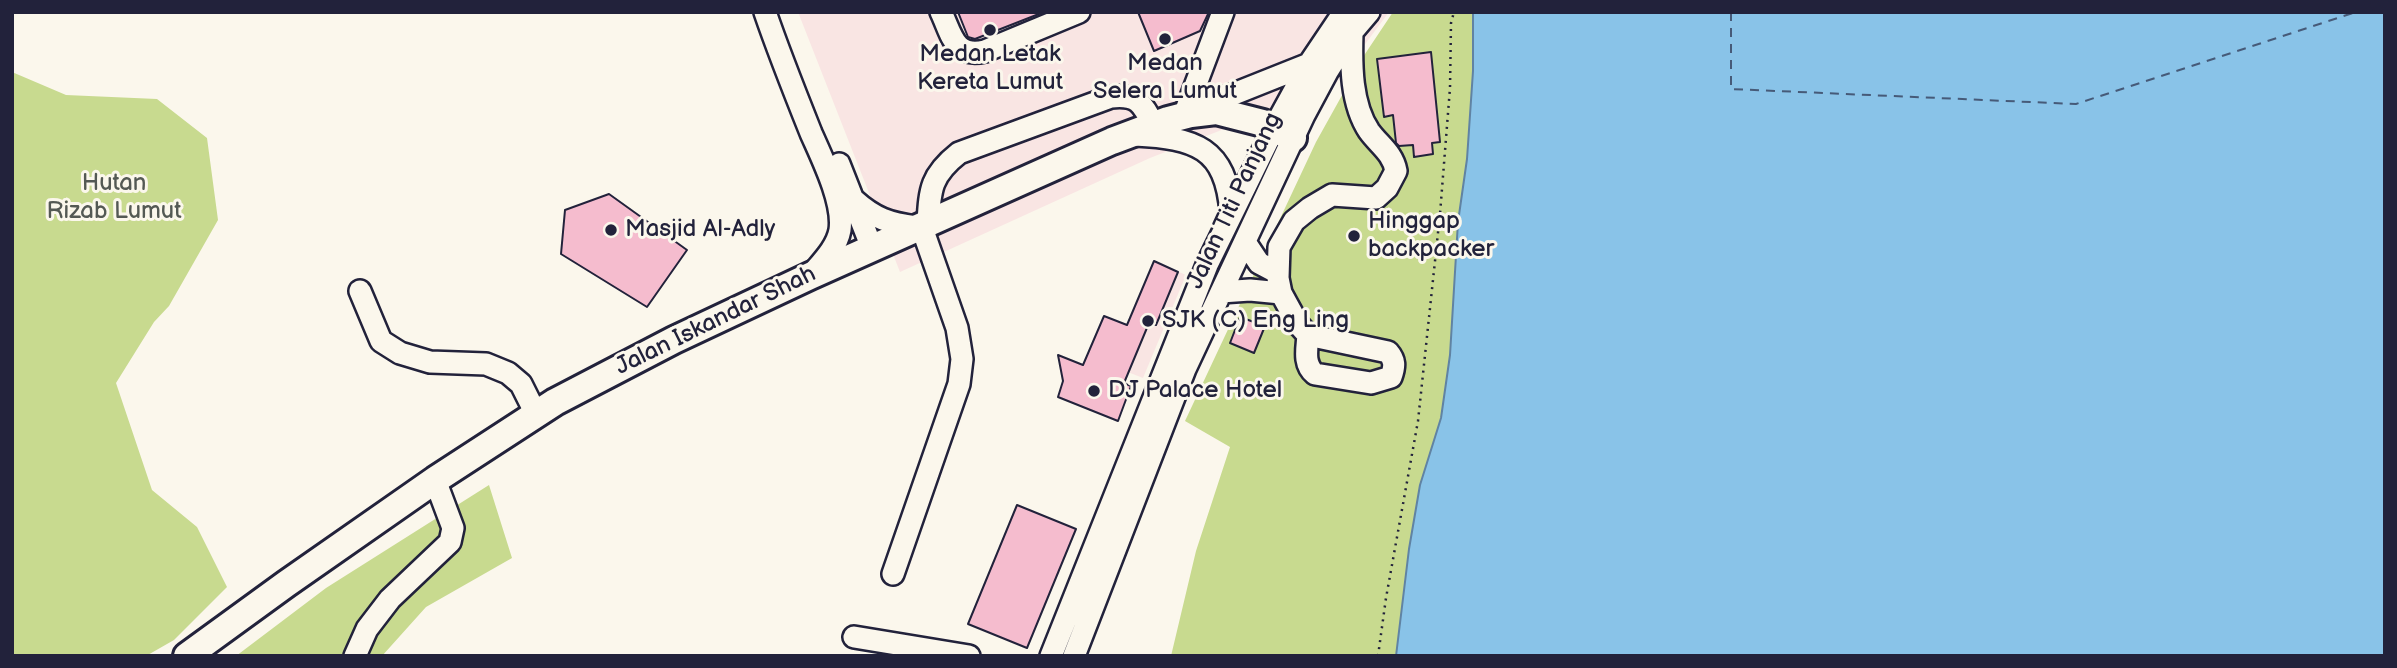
<!DOCTYPE html>
<style>
body{margin:0}
#map{position:relative;width:2397px;height:668px;overflow:hidden;background:#fbf7ec;font-family:"Balsamiq Sans",sans-serif}
canvas{display:block}
.frame{position:absolute;inset:0;border:14px solid #22223b;pointer-events:none}
</style>
<div id="map">
<canvas width="2397" height="668"></canvas>
<div class="frame"></div>
</div>
<script>
const g = document.querySelector('canvas').getContext('2d');
g.lineJoin = 'round';
function fill(path, color) { g.fillStyle = color; g.fill(path, 'evenodd'); }
function trace(path, color, width, dash) { g.strokeStyle = color; g.lineWidth = width; g.lineCap = dash ? 'butt' : 'round'; g.setLineDash(dash || []); g.stroke(path); }
function drawText(font, color, halo, rows, align = 'center') {
  g.font = font + ' "Balsamiq Sans",sans-serif'; g.lineWidth = 6; g.setLineDash([]); g.textBaseline = 'middle'; g.strokeStyle = halo; g.fillStyle = color; for (const [text, x, y, turn = 0] of rows) {
    g.save(); g.translate(x, y); g.rotate((+turn || 0) * Math.PI / 180); g.textAlign = isNaN(turn) ? turn : align; if (halo) g.strokeText(text, 0, 0); g.fillText(text, 0, 0); g.restore();
  }
}
fill(new Path2D(`
 M798 12H1389L1334 86 1150 158 900 272Z
 M1154 261 1186 275 1143 378 1087 356 1104 316 1127 325Z`), '#f9e5e3');
fill(new Path2D(`
 M1393 12H1473V71L1467 159 1458 222 1450 355 1441 418 1420 485 1409 549 1396 656H1171L1196 551 1230 447 1185 421 1316 142 1365 54Z
 M12 72 66 95 157 99 207 138 218 220 169 306 154 322 116 383 152 490 197 527 227 587 174 640 146 656H12Z
 M489 485 512 558 426 607 382 656H236L326 588Z`), '#c8da8f');
const water = new Path2D(`
 M1473 12H2385V656H1396L1409 549 1420 485 1441 418 1450 355 1458 222 1467 159 1473 71Z`);
fill(water, '#89c3e8');
trace(water, '#6083a3', 2);
trace(new Path2D(`
 M1731 12V89L2076 104 2356 12`), '#465a78', 2, [9, 7]);
const building = new Path2D(`
 M958 12H1044L975 39 968 37Z
 M1138 12H1209L1200 31 1154 51Z
 M1431 52 1440 142 1432 143 1433 154 1414 157 1413 145 1399 146 1396 143 1393 115 1384 117 1377 59Z
 M609 194 687 250 647 307 561 254 565 210Z
 M1154 261 1178 272 1156 325 1149 323 1124 383 1131 386 1118 421 1058 397 1063 381 1058 355 1083 365 1104 316 1127 325Z
 M1240 317 1265 326 1254 353 1230 343Z
 M1017 505 1076 529 1027 648 968 624Z`);
fill(building, '#f5bcce');
trace(building, '#22223b', 2);
const minor = new Path2D(`
 M765 12C779 53 795 93 811 133 822 158 844 202 840 230 837 247 823 261 812 274
 M941 12C952 35 954 58 985 51L1079 12
 M1196 109 1309 64
 M1185 113 1223 12
 M1135 135C1195 138 1226 147 1231 213
 M839 164 872 248
 M854 200C875 219 889 223 916 227
 M928 222C930 189 931 175 959 153L1111 97C1138 94 1142 103 1154 126
 M1245 242 1259 263 1278 273
 M360 291 381 341 400 353 430 362 486 364 508 373 521 384 536 414
 M1221 292 1250 290 1281 293
 M1308 335C1307 349 1303 364 1315 374L1371 383 1391 377C1395 366 1395 360 1388 352L1308 335 1298 324 1287 304 1281 293 1278 278 1279 247 1294 221 1310 208 1332 195 1376 198 1387 188 1396 171C1393 153 1379 145 1369 131 1351 104 1351 65 1352 34
 M893 574 959 384 962 359 957 328 921 225
 M854 637 969 656
 M355 656 367 629 390 599 450 542 453 528 435 480
 M1051 656 1207 265 1274 128 1309 64 1344 12
 M1074 656 1185 369 1304 115 1327 72 1352 32 1369 12`);
const major = new Path2D(`
 M187 656 286 584 435 480 555 402 674 340 810 276 1112 141 1168 120 1191 114 1216 111 1263 123 1293 138`);
trace(minor, '#22223b', 26);
trace(major, '#22223b', 32);
trace(new Path2D(`
 M1378 656 1386 598 1418 421 1440 214 1450 88 1451 23 1454 12`), '#22223b', 2.5, [2, 5]);
trace(minor, '#fbf7ec', 21);
trace(major, '#fbf7ec', 26);
for (const [x, y, r, color] of [
 [990,30,7,"#22223b"],
 [1165,39,7,"#22223b"],
 [611,230,7,"#22223b"],
 [1354,236,7,"#22223b"],
 [1148,321,7,"#22223b"],
 [1094,391,7,"#22223b"]
]) { const dot = new Path2D(); dot.arc(x, y, r, 0, 2 * Math.PI); g.fillStyle = color; g.fill(dot); trace(dot, '#fbf7ec', 2.5); }
drawText('24px', '#22223b', '#fbf7ec', [
 ["Medan Letak",990,55,"center"],
 ["Kereta Lumut",990,83,"center"],
 ["Medan",1165,64,"center"],
 ["Selera Lumut",1165,92,"center"],
 ["Hinggap",1368,222],
 ["backpacker",1368,250],
 ["Masjid Al-Adly",625,230],
 ["SJK (C) Eng Ling",1162,321],
 ["DJ Palace Hotel",1108,391]
], 'left');
drawText('24px', '#545954', '#fbf7ec', [
 ["Hutan",114,184],
 ["Rizab Lumut",114,212]
]);
drawText('24px', '#22223b', '#fbf7ec', [
 ["Jalan Titi Panjang",1235,201,-65],
 ["Jalan Iskandar Shah",716,321,-26]
]);
</script>
